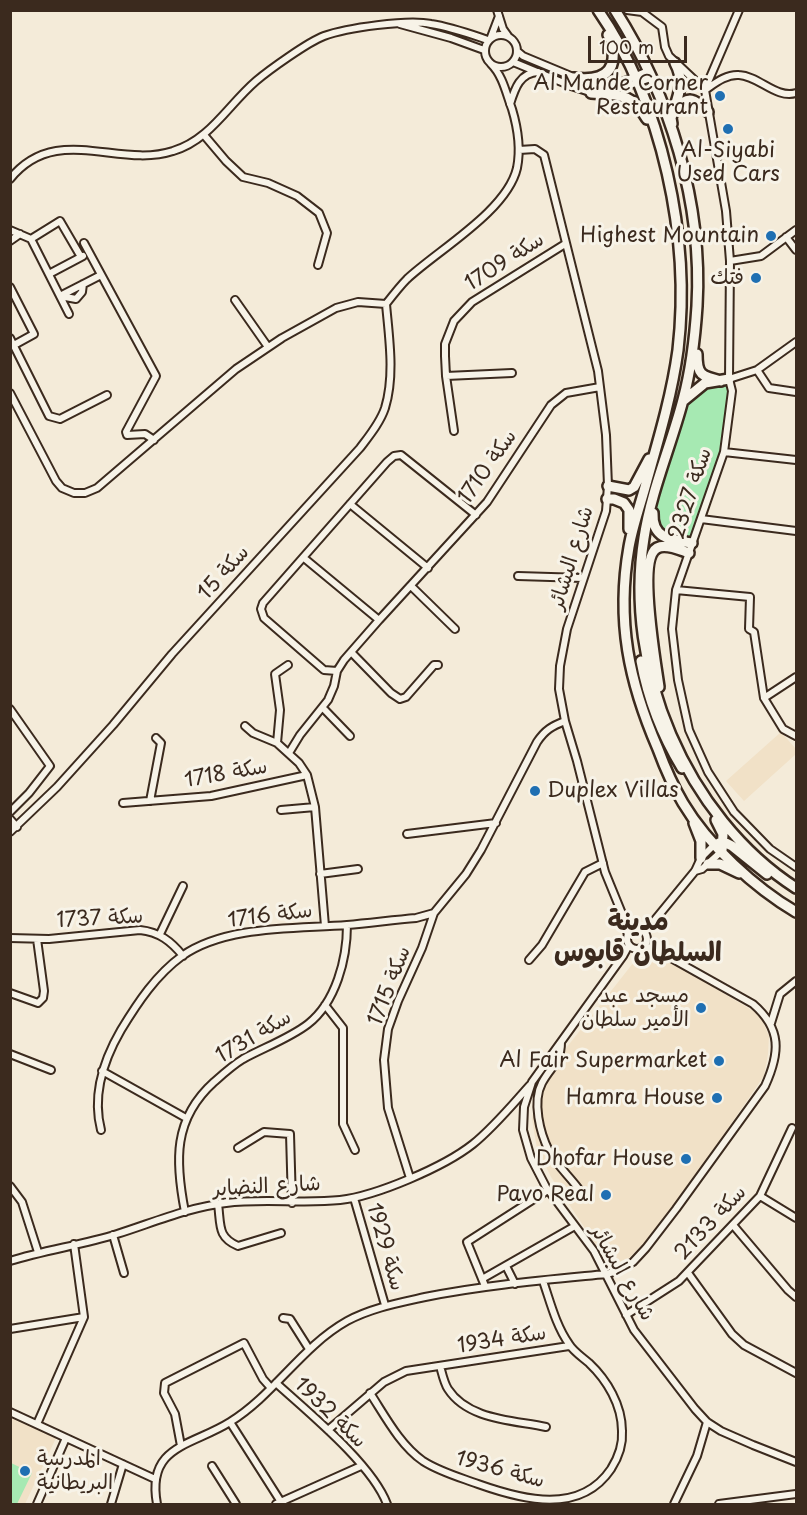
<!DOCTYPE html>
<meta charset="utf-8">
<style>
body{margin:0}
#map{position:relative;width:807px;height:1515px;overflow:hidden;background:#f4ebd9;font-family:"Playpen Sans",sans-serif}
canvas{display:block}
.frame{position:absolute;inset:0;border:12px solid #3b2a1e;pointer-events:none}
.scale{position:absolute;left:588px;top:36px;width:99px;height:27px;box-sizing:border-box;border:3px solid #3b2a1e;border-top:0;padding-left:8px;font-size:18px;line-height:21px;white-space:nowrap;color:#3b2a1e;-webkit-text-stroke:4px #f7f3e8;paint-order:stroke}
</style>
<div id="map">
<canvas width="807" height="1515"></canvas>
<div class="frame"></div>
<div class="scale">100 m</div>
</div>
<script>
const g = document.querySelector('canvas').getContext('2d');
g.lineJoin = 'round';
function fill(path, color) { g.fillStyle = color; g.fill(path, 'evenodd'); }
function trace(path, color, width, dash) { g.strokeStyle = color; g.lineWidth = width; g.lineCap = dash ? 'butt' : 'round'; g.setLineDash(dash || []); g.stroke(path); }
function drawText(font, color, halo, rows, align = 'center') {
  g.font = font + ' "Playpen Sans","Playpen Sans Arabic",sans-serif'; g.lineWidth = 6; g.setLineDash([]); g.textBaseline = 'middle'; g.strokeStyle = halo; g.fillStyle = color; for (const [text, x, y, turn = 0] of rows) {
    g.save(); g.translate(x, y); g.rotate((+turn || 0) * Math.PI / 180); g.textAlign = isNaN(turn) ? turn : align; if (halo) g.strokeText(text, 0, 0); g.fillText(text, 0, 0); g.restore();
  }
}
fill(new Path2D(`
 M781 732 796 749V754L744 801 726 781Z
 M641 953 661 956 760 1015 769 1036 768 1054 764 1076 662 1224 629 1258 610 1266 551 1177 537 1149 532 1119 537 1091 552 1066Z
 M11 1417 56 1438 25 1504H11Z`), '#f1e1c7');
fill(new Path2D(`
 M728 380 731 391 723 451 692 542 658 531 653 513 655 496 684 401 699 388Z
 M11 1463 32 1473 17 1504H11Z`), '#a6e9b2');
const street = new Path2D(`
 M497 10 503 29 508 36
 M627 10 642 12 662 27 665 47 669 56 705 90 726 211 730 261 729 379 732 391 724 452 676 590 672 629 678 680 689 730 708 772 734 812 770 849 796 867
 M400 24 451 38 484 50
 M485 51a16 16 0 1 1 32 0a16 16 0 1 1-32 0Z
 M491 37 499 16
 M517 51 523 56 595 86 617 84 648 71
 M513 62 571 86 593 93
 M705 89 739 10
 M705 90C714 84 726 74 739 75 759 76 776 99 796 93
 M609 92 651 78
 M510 104C515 88 520 73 538 72
 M204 135 226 161 243 177 268 183 297 196 319 213 327 233 318 265
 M519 150 535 149 544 155 598 371 606 435 608 486 606 511 567 629 560 666 559 689 565 721 577 761 605 872 625 921 628 936
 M10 179C56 122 118 169 173 151 210 140 228 105 256 81 269 70 308 42 324 36 346 28 408 19 431 24 451 27 470 34 488 40
 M10 230 31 239 69 314
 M786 237 796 250
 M31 239 60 221 81 257
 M10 241 20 234
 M84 243 156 376 126 432 127 435 145 434 154 440
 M730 261 761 256 796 230
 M49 274 83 256
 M83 284 82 292 76 299 60 296 101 275
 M10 287 34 334 14 345
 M235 300 268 347
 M386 304C393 295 400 286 407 279 438 250 507 211 517 168 521 148 518 129 512 109 506 93 503 76 491 64
 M10 338 49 416 60 419 107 395
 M757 370 769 388 796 392
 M446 376 512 373
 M729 379 757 370 796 342
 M10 393 56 481 62 488 74 493H85L97 488 236 369 282 338 336 308 358 302 386 304
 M454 431 446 376 445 356V344L454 321 472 302 565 244
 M724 452 796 460
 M350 504 428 568
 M701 519 796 531
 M304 558 379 620
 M518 576 583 578
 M411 586 455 629
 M676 590 750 597 749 629 754 632 764 698 783 729 796 736
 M351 652 391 693 400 699 406 697 434 665H438
 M337 671 324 670 264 618 261 609 263 603 387 462 394 456 401 455 476 515
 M764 698 796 677
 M323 708 350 736
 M10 709 50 766 29 793 10 812
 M245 726 253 733 277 743 299 763 307 775 315 807 325 926
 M277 743 280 710 275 674 288 665
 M289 753 300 735 328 700 334 686 337 671 344 660 379 620 487 502 551 405 566 393 600 387
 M150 801 161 743 156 738
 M123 803 211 796 307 775
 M281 810 315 807
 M10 819 17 827
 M10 832 57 787 113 725 172 654 360 448C369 436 380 423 385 408 395 375 389 338 386 304
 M407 834 496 823
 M695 871 702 869 722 851
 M320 874 358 869
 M627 939a10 10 0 1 1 20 0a10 10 0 1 1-20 0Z
 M645 932 695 871 701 858 715 844
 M160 934 183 886
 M10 938 49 939 140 930C159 932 171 941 183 956
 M629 945 623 956 532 1082 524 1107 523 1130 531 1158 546 1187 594 1251 634 1330 695 1409 707 1422 721 1431 753 1445 796 1462
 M529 960 542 945 585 872 603 863
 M10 993 38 1003 43 998 44 991 37 939
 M325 1005 343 1028V1124L355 1150
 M771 1023 780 994 796 981
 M561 1042C561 1063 551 1066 542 1083 532 1102 540 1133 549 1151 556 1164 569 1176 578 1188
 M10 1054 51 1070
 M102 1071 186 1118
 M101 1130C92 1095 103 1061 121 1030 138 1002 156 975 182 956 226 925 296 929 347 925 370 923 393 920 416 918L434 913
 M238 1148 264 1132 290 1134 292 1203
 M410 1178 388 1108 384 1060 388 1029 398 1001 422 948 434 913 466 874 481 850 537 742C545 730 552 726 565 721
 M10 1186 22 1202 38 1252
 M760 1196 796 1218
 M354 1198 385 1305
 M218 1204C221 1225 217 1237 238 1246L281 1233
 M185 1212C175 1161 173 1119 214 1082 223 1074 233 1065 243 1059 263 1048 290 1038 308 1024 336 1002 347 959 347 925
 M733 1225 788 1290 796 1297
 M113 1235 124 1273
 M10 1261C45 1250 82 1245 117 1234 152 1223 189 1207 226 1203 263 1198 302 1204 340 1200 376 1196 444 1167 473 1144 494 1127 512 1105 530 1085
 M506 1266 515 1284
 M688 1273 732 1334 744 1345 796 1373
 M482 1279 575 1226
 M485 1286 467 1242 548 1190
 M626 1315 679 1281 760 1196 792 1128
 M283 1318 290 1319 309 1349
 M10 1329 84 1317
 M440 1366C442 1373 444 1383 448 1389 468 1420 513 1420 546 1427
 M276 1383C309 1413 372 1464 387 1504
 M370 1393C385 1416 400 1445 423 1461 440 1472 459 1477 478 1484 523 1500 580 1515 611 1469 618 1458 623 1445 622 1431 622 1405 607 1380 589 1363 582 1357 573 1351 569 1344 556 1326 550 1301 543 1281
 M10 1412 155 1479
 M230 1422 281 1502
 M37 1424 84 1317 74 1244
 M328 1430 384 1382 406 1371 569 1346
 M181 1446 175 1414 164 1393 165 1383 244 1343 263 1379 271 1388
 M212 1466 236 1504
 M37 1504 66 1438
 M111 1504 123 1464
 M157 1504C146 1445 192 1446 230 1422 274 1395 301 1347 347 1321 371 1308 398 1303 425 1297 485 1285 545 1280 606 1274L618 1271 633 1262 646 1248 676 1209 765 1086C780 1053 782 1029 753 1004L653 948 644 947
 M276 1504 361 1466
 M674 1504 697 1456 707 1422
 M719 1504 796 1494`);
const secondary = new Path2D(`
 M598 10C663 104 691 238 678 350 672 394 659 438 647 480 641 503 633 524 629 547 616 621 629 682 658 749 665 768 673 786 683 803 708 845 755 888 796 912
 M615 10C670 96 703 203 697 306 695 337 691 370 683 400 671 446 651 491 644 538 623 667 686 817 796 888
 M574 78C590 80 611 79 613 59 614 51 613 42 608 35
 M591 93C619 95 632 93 647 119
 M675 110C688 94 695 99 708 112
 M672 124 671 118C677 98 686 83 675 63
 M697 354C697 375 701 376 721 381
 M683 401 705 383 729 379
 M608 486 629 490 634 487 649 459
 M607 499H614L624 503 629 510V529
 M653 513C652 539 671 540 692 543
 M641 661C648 699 662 735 682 768
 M659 687C656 665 637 559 657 548 666 543 680 550 689 553
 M716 820 723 834 722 851
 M694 823 701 841V858
 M719 843H726L732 846 767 874
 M708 864H720L739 873`);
trace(street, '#3b2a1e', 10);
trace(secondary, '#3b2a1e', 14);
trace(street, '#f7f3e8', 6);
trace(secondary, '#f7f3e8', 9);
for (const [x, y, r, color] of [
 [720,96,6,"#1f6fb2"],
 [728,129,6,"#1f6fb2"],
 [771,236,6,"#1f6fb2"],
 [756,278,6,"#1f6fb2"],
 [535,791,6,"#1f6fb2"],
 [701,1008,6,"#1f6fb2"],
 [719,1061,6,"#1f6fb2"],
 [717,1098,6,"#1f6fb2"],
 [686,1159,6,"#1f6fb2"],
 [606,1195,6,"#1f6fb2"],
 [25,1471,6,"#1f6fb2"]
]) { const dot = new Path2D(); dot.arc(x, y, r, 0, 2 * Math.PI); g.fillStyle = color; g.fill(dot); trace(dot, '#f7f3e8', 2); }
drawText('21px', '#3b2a1e', '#f7f3e8', [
 ["Al Mande Corner",708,84],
 ["Restaurant",708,108],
 ["Al-Siyabi",728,151,"center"],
 ["Used Cars",728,175,"center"],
 ["Highest Mountain",759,236],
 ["فتك",744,278],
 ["Duplex Villas",547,791,"left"],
 ["مسجد عبد",689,996],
 ["الأمير سلطان",689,1020],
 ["Al Fair Supermarket",707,1061],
 ["Hamra House",705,1098],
 ["Dhofar House",674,1159],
 ["Pavo Real",594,1195],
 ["المدرسة",37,1459,"left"],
 ["البريطانية",37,1483,"left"]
], 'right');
drawText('21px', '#3b2a1e', '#f7f3e8', [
 ["سكة 1709",505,262,-33],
 ["سكة 1710",488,467,-55],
 ["سكة 2327",691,494,-72],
 ["شارع البشائر",572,558,-73],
 ["سكة 15",224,573,-48],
 ["سكة 1718",226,774,-10],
 ["سكة 1716",270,916,-7],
 ["سكة 1737",100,919,-3],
 ["سكة 1715",390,986,-69],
 ["سكة 1731",254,1037,-31],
 ["شارع النضاير",267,1187,-3],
 ["سكة 2133",711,1223,-47],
 ["سكة 1929",385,1247,74],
 ["شارع البشائر",622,1273,60],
 ["سكة 1934",502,1340,-9],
 ["سكة 1932",330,1413,44],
 ["سكة 1936",500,1470,15]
]);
drawText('bold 27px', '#3b2a1e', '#f7f3e8', [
 ["مدينة",638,923],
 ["السلطان قابوس",638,954]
]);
</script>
